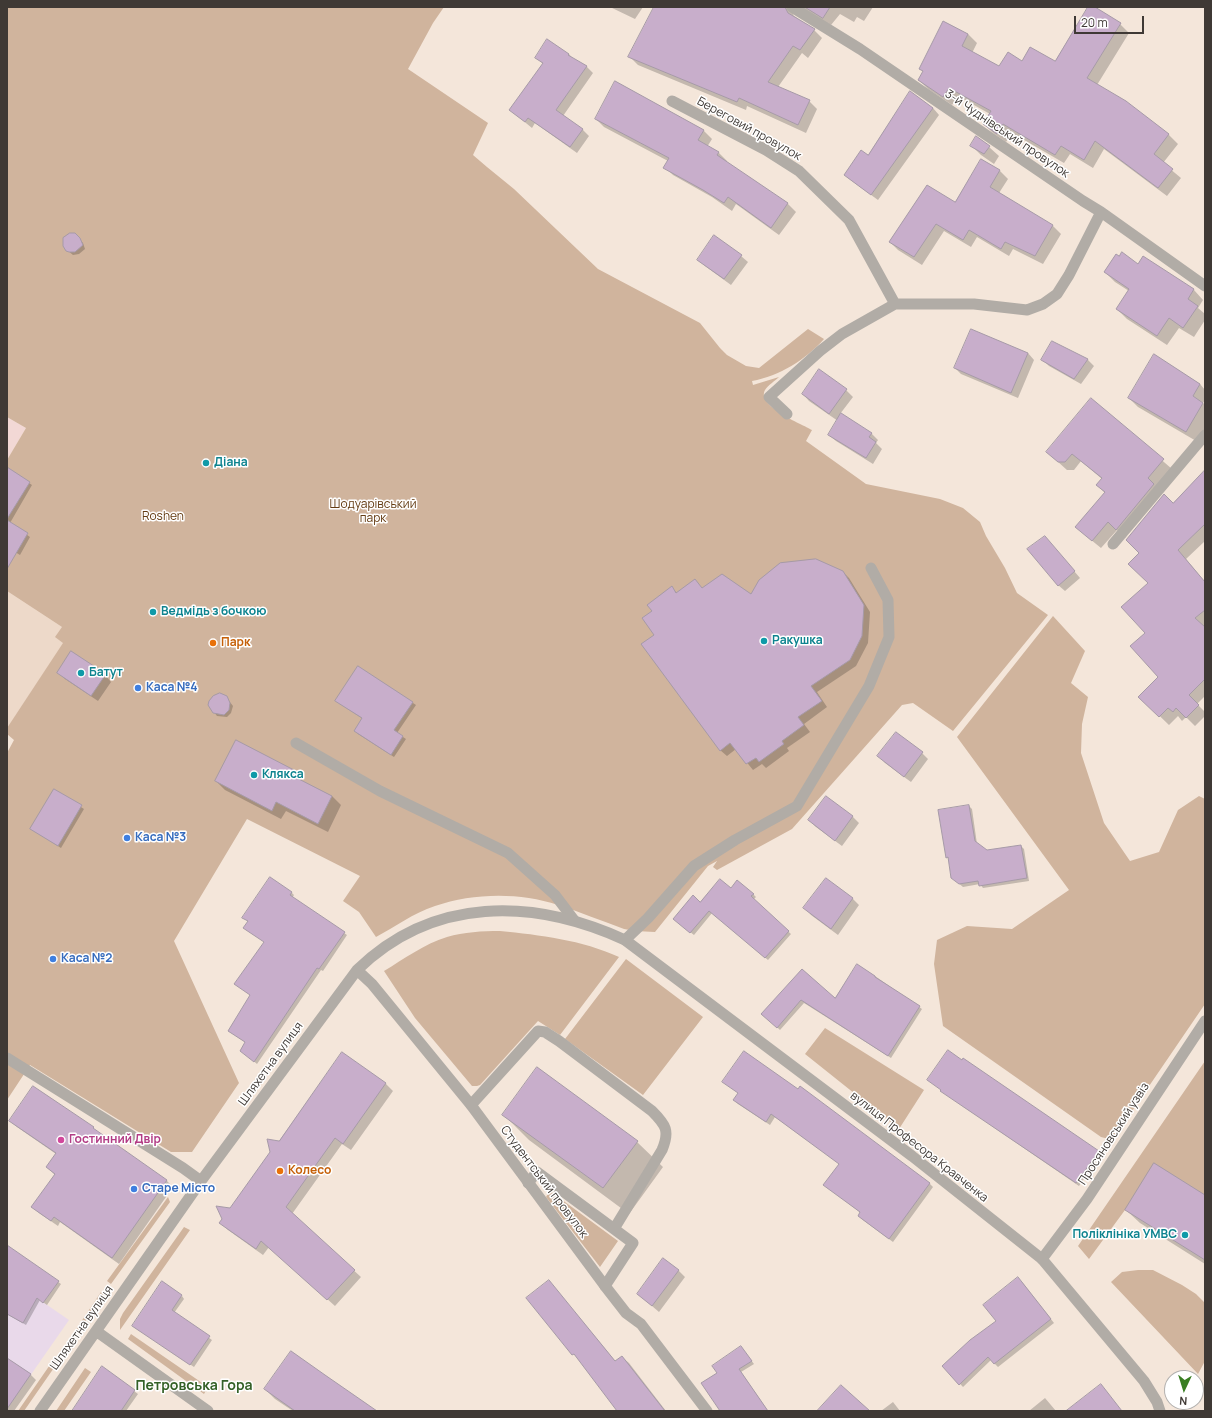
<!DOCTYPE html>
<meta charset="utf-8">
<style>
body{margin:0}
#map{position:relative;width:1212px;height:1418px;overflow:hidden;background:#f4e6da;font-family:Manrope,sans-serif}
canvas{display:block}
.frame{position:absolute;inset:0;border:8px solid #3f3935;pointer-events:none}
.north{position:absolute;left:1164px;top:1370px;width:40px;height:40px;box-sizing:border-box;background:#fff;border:1px solid #b2b0ae;border-radius:50%;rotate:184deg;font-size:11px;font-weight:700;line-height:16px;text-align:center;color:#3f3935}
.north::after{content:'';display:block;margin:auto;width:14px;height:18px;background:#397e22;clip-path:polygon(50% 0,100% 100%,50% 72%,0 100%)}
.scale{position:absolute;left:1074px;top:16px;width:70px;height:18px;box-sizing:border-box;border:2px solid #3f3935;border-top:0;padding-left:5px;font-size:12px;line-height:14px;white-space:nowrap;color:#3f3935;-webkit-text-stroke:3px #fff;paint-order:stroke}
</style>
<div id="map">
<canvas width="1212" height="1418"></canvas>
<div class="frame"></div>
<div class="north">N</div>
<div class="scale">20 m</div>
</div>
<script>
const g = document.querySelector('canvas').getContext('2d');
g.lineJoin = 'round';
function fill(path, color) { g.fillStyle = color; g.fill(path, 'evenodd'); }
function trace(path, color, width, dash) { g.strokeStyle = color; g.lineWidth = width; g.lineCap = dash ? 'butt' : 'round'; g.setLineDash(dash || []); g.stroke(path); }
function drawText(font, color, halo, rows, align = 'center') {
  g.font = font + ' Manrope,sans-serif'; g.lineWidth = 3; g.setLineDash([]); g.textBaseline = 'middle'; g.strokeStyle = halo; g.fillStyle = color; for (const [text, x, y, turn = 0] of rows) {
    g.save(); g.translate(x, y); g.rotate((+turn || 0) * Math.PI / 180); g.textAlign = isNaN(turn) ? turn : align; if (halo) g.strokeText(text, 0, 0); g.fillText(text, 0, 0); g.restore();
  }
}
fill(new Path2D(`
 M7 417 26 428 7 460Z`), '#f2d8d5');
fill(new Path2D(`
 M7 1281 37 1298 69 1320 7 1409Z`), '#e9d9ea');
fill(new Path2D(`
 M7 591 62 627 64 643 7 728Z`), '#edd9c9');
fill(new Path2D(`
 M7 7H444L433 23 408 69 488 123 473 155 487 167 514 189 598 269 700 323 720 348 727 355 746 366 759 368 808 329 824 339C805 360 780 376 752 381L753 385 779 377C775 381 768 385 765 390 756 406 802 424 812 430L806 441 866 484 940 499 963 508 980 522 986 536 1005 568 1017 593 1048 615 953 731 913 703 902 705 792 829 717 870 713 867 717 861 708 866 655 932 635 931 624 929C602 921 580 912 558 905 519 892 473 893 435 906 413 913 395 927 376 937L359 912 343 901 360 876 247 819 174 941 239 1083 192 1152H171L30 1065 7 1100V753L14 740 7 734V728L63 643 55 637 62 627 7 591V460L26 428 7 417Z
 M1053 616 1085 651 1071 683 1088 697 1082 724 1081 753 1104 823 1130 861 1159 852 1178 810 1199 796 1205 799V1004L1115 1136 1109 1139 1101 1137 943 1026 934 964 937 940 967 926 1012 929 1069 890 957 737Z
 M500 931C540 935 582 940 619 957L560 1035 538 1021 480 1085 477 1086H472L415 1018 384 971C404 959 424 944 447 937 464 932 482 931 500 931Z
 M626 959 703 1017 643 1095 565 1039Z
 M825 1028 924 1090 899 1129 805 1054Z
 M1205 1061V1195L1125 1210 1089 1259 1078 1246Z
 M550 1191 618 1241 600 1267 546 1197Z
 M168 1197 170 1202 111 1284 107 1281Z
 M184 1227 190 1230 120 1330V1319L123 1313Z
 M1138 1270H1153L1182 1285 1196 1294 1205 1303V1361L1198 1374 1111 1282 1122 1272Z
 M101 1292 104 1294 69 1345 67 1343Z
 M131 1334 208 1387 204 1394 128 1339Z
 M54 1359 58 1362 24 1411H18Z
 M85 1368 91 1372 64 1411H56Z`), '#d0b49d');
fill(new Path2D(`
 M610 7H643L635 19Z
 M655 7H873L864 21 857 17 854 22 840 14 831 25 797 9 793 15 814 30 822 38 808 58 802 53 778 87 809 101 817 109 806 133 747 106 746 110 638 65 629 56Z
 M1089 7H1093L1120 24 1129 33 1097 85 1125 102 1169 135 1178 144 1163 163 1181 178 1167 196 1104 149 1093 168 1070 154 1064 163 1012 133 1006 142 993 133 984 124 990 114 958 96 952 105 928 89 919 80 924 72 920 69 944 22 968 34 977 43 972 53 1000 68 1022 62H1056Z
 M569 54 574 60 587 67 593 73 563 116 583 130 589 136 577 153 535 123 532 128 510 110 543 64 537 58Z
 M616 82 704 131 712 139 707 147 719 153 727 161 726 162 788 204 796 212 779 235 736 204 732 211 712 197 673 175 665 167 668 161 604 127 596 119Z
 M933 108 939 115 878 200 852 181 845 175Z
 M971 145 989 147 999 156 994 164 981 155Z
 M981 160 1000 171 1008 179 999 193 1053 226 1061 234 1043 264 1013 249 1009 256 977 237 971 247 944 231 922 265 898 250 890 242 955 204Z
 M75 234 83 243 85 249 79 254 73 255 67 250Z
 M741 256 748 262 731 285 705 266 698 260Z
 M1144 258 1194 290 1203 300 1198 308 1205 314V320L1194 337 1179 328 1167 345 1127 319 1117 309 1129 291 1115 282 1105 272 1138 266Z
 M1052 342 1088 360 1094 366 1081 384 1049 366 1043 360Z
 M1028 353 1034 360 1018 398 961 374 955 368Z
 M1154 355 1200 384 1205 390V400L1203 403 1205 405V444L1203 445 1138 407 1129 398Z
 M819 371 846 390 853 397 840 414 871 433 878 440 876 443 882 449 873 464 836 441 829 435 838 421 809 401 803 394Z
 M1091 399 1172 469 1125 538 1117 530 1101 548 1085 535 1105 493 1097 485 1102 479 1081 461 1074 470H1067L1047 452Z
 M7 468 32 485 10 523 30 537 20 555 7 547Z
 M1205 471V541L1186 559 1205 582V626L1204 627 1205 629V696L1197 704 1205 712V716L1195 726 1186 717 1182 721 1178 716 1169 725 1140 697 1159 677 1146 634 1149 584 1173 504Z
 M1051 544 1080 578 1065 591 1058 585Z
 M843 572 849 578 870 612 868 643 856 666 817 692 827 707 804 724 810 732 787 748 789 751 766 768 762 764 753 770 736 749 727 756 720 750 655 635 654 611 672 588 677 593 703 589 751 596Z
 M58 672 105 675 111 682 98 701 65 679Z
 M226 697 233 706 231 713 227 717 217 716 214 712Z
 M336 701 413 703 416 705 397 733 406 739 394 757 358 734 355 731 363 719Z
 M922 753 928 759 911 782 885 763 879 756Z
 M293 770 302 779 301 781 332 796 341 805 328 832 286 811 281 819 225 790 216 781Z
 M54 790 84 809 61 848 31 829Z
 M826 797 853 817 859 823 842 846 816 827 809 820Z
 M969 806 972 809 977 844 987 851 1021 846 1024 849 1029 881 983 888 980 884 963 887 956 881 949 860 947 857Z
 M826 879 853 899 859 905 838 935 811 915 805 908Z
 M731 889 753 894 756 897 753 900 791 934 768 960 712 913 694 935 677 922 700 903Z
 M291 892 294 895 292 898 347 935 323 971 321 970 257 1064 244 1053 246 1043 229 1031 251 995 265 942 248 922 244 918Z
 M802 970 835 1000 875 976 922 1009 891 1058 804 1003 780 1030 763 1014Z
 M342 1053 386 1084 393 1091 351 1150 342 1144 292 1214 361 1277 335 1306 269 1247 263 1255 228 1230 221 1223Z
 M33 1087 93 1128 98 1133 167 1181 173 1187 119 1264 60 1222 58 1226 39 1213 33 1207 55 1175 47 1167 56 1154 17 1127 10 1121Z
 M941 1091 1098 1152 1101 1154 1079 1186Z
 M739 1093 929 1183 933 1187 893 1242 863 1220 859 1216 861 1213 828 1188 840 1164 775 1117 770 1125 738 1104 734 1100Z
 M503 1114 637 1142 663 1167 629 1214 529 1140Z
 M1205 1196V1264L1140 1223 1126 1210Z
 M7 1246 61 1284 47 1305 40 1300 26 1325 7 1314Z
 M678 1270 685 1277 659 1312 638 1294Z
 M549 1281 616 1362 622 1357 629 1363 666 1411H618L580 1361 528 1298Z
 M1022 1282 1054 1323 998 1367 991 1360 963 1387 943 1366 997 1321Z
 M182 1296 184 1299 174 1313 212 1340 194 1367 137 1329Z
 M741 1347 754 1364 741 1372 768 1411H722L718 1373Z
 M7 1359 31 1375 36 1380 14 1411H7Z
 M103 1368 138 1394 126 1411H73Z
 M265 1389 375 1411H293L275 1399Z
 M1045 1398 1056 1411H1029Z
 M893 1402 900 1411H881Z`), '#0003');
const building = new Path2D(`
 M654 7H785L788 13 815 29 800 50 793 46 768 82 810 100 798 125 739 98 737 102 628 57Z
 M805 7H830L823 18Z
 M1088 7H1095L1121 23 1087 78 1126 101 1169 134 1154 154 1173 169 1158 188 1095 141 1084 160 1061 146 1055 155 1003 124 997 134 983 124 991 111 949 88 943 97 918 80 923 71 919 69 943 21 968 34 962 46 999 66 1008 52 1022 61 1030 47 1055 61Z
 M547 39 569 54 568 55 587 66 556 110 583 129 570 147 528 118 525 122 509 110 543 63 535 58Z
 M615 81 704 130 698 140 719 152 717 155 788 203 771 228 728 197 724 203 703 190 663 168 669 158 595 119Z
 M910 91 933 108 871 195 844 175 861 150 868 155Z
 M976 136 990 146 984 154 970 146Z
 M981 159 1000 170 990 187 1053 225 1035 256 1005 242 1001 249 969 230 963 240 936 224 914 257 889 242 927 185 955 202Z
 M70 233H75L80 238 83 245 75 252H69L66 251 63 246V238Z
 M714 235 742 255 724 279 697 260Z
 M1122 252 1138 264 1143 256 1194 289 1188 299 1198 306 1183 328 1169 318 1157 336 1116 309 1129 289 1104 272 1116 254 1119 256Z
 M971 329 1028 353 1011 393 954 368Z
 M1052 341 1088 359 1074 379 1041 360Z
 M1154 354 1200 384 1193 396 1203 403 1186 432 1128 398Z
 M819 369 847 389 829 414 802 394Z
 M1091 398 1164 459 1148 478 1154 484 1116 530 1108 522 1092 541 1075 527 1105 492 1096 485 1102 478 1072 454 1065 462H1058L1046 452Z
 M841 413 872 433 869 437 876 442 866 458 828 435Z
 M7 467 30 482 7 519Z
 M1205 470V524L1178 550 1205 582V610L1195 618 1205 627V679L1189 695 1199 705 1186 718 1176 708 1173 712 1168 708 1159 717 1138 697 1158 677 1130 646 1145 633 1121 607 1148 583 1128 564 1139 553 1126 540 1164 494 1173 503Z
 M7 520 28 533 7 569Z
 M1045 536 1075 571 1058 586 1027 549Z
 M816 559 843 571 864 605 862 636 850 660 811 686 822 701 798 717 804 725 782 741 784 744 759 762 756 758 746 764 730 743 720 751 641 644 654 635 642 618 652 611 647 605 672 586 676 593 695 579 702 588 722 574 751 594 759 580 780 563Z
 M71 651 106 674 91 696 57 673Z
 M358 666 413 702 394 730 403 736 391 755 354 731 362 718 335 701Z
 M220 693 227 696 230 703 229 710 224 715 213 713 208 705 209 701 213 696Z
 M896 732 923 752 904 777 877 756Z
 M236 740 294 770 291 775 332 796 318 824 276 802 272 811 215 781Z
 M54 789 82 805 58 846 30 829Z
 M826 796 853 816 835 841 808 820Z
 M969 805 975 841 987 850 1021 845 1027 878 979 886 978 881 959 884 951 878 948 857 946 858 938 810Z
 M270 877 292 892 290 895 345 932 319 969 317 968 254 1062 240 1051 245 1042 228 1031 250 995 234 984 264 942 243 928 248 921 242 918Z
 M826 878 853 898 831 929 803 908Z
 M720 879 731 888 737 880 754 894 751 896 789 931 765 958 709 911 690 933 673 919 693 895 700 902Z
 M857 964 875 976V977L920 1006 888 1056 801 1000 777 1028 761 1014 802 969 835 998Z
 M948 1050 962 1060 963 1058 1099 1151 1076 1183 940 1091 941 1090 927 1080Z
 M744 1051 798 1089 800 1086 930 1183 889 1239 858 1216 860 1212 823 1185 839 1164 771 1114 766 1122 733 1100 738 1093 722 1082Z
 M342 1052 386 1083 343 1144 335 1138 286 1207 355 1270 327 1300 261 1241 256 1249 219 1223 222 1219 216 1206 230 1208 270 1152 267 1139 279 1141Z
 M537 1067 638 1141 603 1188 502 1115Z
 M33 1086 94 1127 93 1128 167 1180 112 1258 54 1217 51 1221 31 1207 55 1174 46 1167 56 1153 9 1121Z
 M1154 1163 1205 1195V1260L1125 1210Z
 M7 1245 59 1281 43 1303 37 1298 23 1323 7 1314Z
 M663 1258 679 1270 652 1306 637 1294Z
 M1018 1277 1051 1319 994 1364 988 1357 959 1385 942 1366 970 1340 996 1321 983 1305Z
 M549 1280 615 1361 622 1356 665 1411H617L574 1354 572 1355 526 1298Z
 M162 1281 182 1295 172 1310 210 1336 190 1365 132 1326Z
 M741 1346 752 1361 739 1369 768 1411H720L701 1383 717 1373 712 1366Z
 M291 1351 325 1375 377 1411H295L264 1389Z
 M7 1358 31 1374 7 1409Z
 M102 1366 135 1390 121 1411H72Z
 M1101 1384 1122 1411H1066Z
 M841 1385 870 1411H817Z`);
fill(building, '#c8aecb');
trace(building, '#a69aa7', 1);
trace(new Path2D(`
 M1113 544 1205 435
 M296 743 380 791 508 853 555 895 574 920
 M625 940 648 918 694 866 735 840 797 806 869 686 889 637 888 600 871 568
 M471 1105 538 1031 545 1032 559 1041 652 1111C666 1125 670 1131 662 1150L614 1229
 M528 1183 537 1172 633 1243 605 1286`), '#b1aca6', 11);
trace(new Path2D(`
 M1042 1259 1087 1199 1205 1021`), '#b1aca6', 11);
trace(new Path2D(`
 M792 7 860 49 1083 201 1101 212 1205 286
 M672 101 766 150 799 171 849 220 895 304H974L1027 310 1043 304 1057 294 1069 275 1101 212
 M787 414 769 397 820 351 842 334 895 304
 M357 970 372 984 471 1105 605 1286 626 1313 641 1324 707 1411
 M7 1058 183 1168 201 1181
 M96 1331 208 1411
 M40 1411 201 1181 357 970C433 896 533 898 625 940L912 1156 1042 1259 1144 1381 1157 1402 1160 1411`), '#b1aca6', 11);
for (const [x, y, r, color] of [
 [206,463,4,"#0f9aa8"],
 [153,612,4,"#0f9aa8"],
 [764,641,4,"#0f9aa8"],
 [213,643,4,"#e8710a"],
 [81,673,4,"#0f9aa8"],
 [138,688,4,"#3f7fe0"],
 [254,775,4,"#0f9aa8"],
 [127,838,4,"#3f7fe0"],
 [53,959,4,"#3f7fe0"],
 [61,1140,4,"#d1479c"],
 [280,1171,4,"#e8710a"],
 [134,1189,4,"#3f7fe0"],
 [1185,1235,4,"#0f9aa8"]
]) { const dot = new Path2D(); dot.arc(x, y, r, 0, 2 * Math.PI); g.fillStyle = color; g.fill(dot); trace(dot, '#fff', 1.5); }
drawText('12px', '#3f3935', '#fff', [
 ["Береговий провулок",749,129,29],
 ["3-й Чуднівський провулок",1007,134,34],
 ["Шляхетна вулиця",271,1064,-54],
 ["Просяновський узвіз",1114,1134,-57],
 ["вулиця Професора Кравченка",919,1147,38],
 ["Студентський провулок",544,1182,53],
 ["Шляхетна вулиця",82,1328,-55]
]);
drawText('bold 12px', '#0d838f', '#fff', [
 ["Діана",214,463],
 ["Ведмідь з бочкою",161,612],
 ["Ракушка",772,641],
 ["Батут",89,673],
 ["Клякса",262,775],
 ["Поліклініка УМВС",1177,1235,"right"]
], 'left');
drawText('12px', '#643b12', '#fff', [
 ["Шодуарівський",373,505],
 ["парк",373,519],
 ["Roshen",163,517]
]);
drawText('bold 12px', '#c56008', '#fff', [
 ["Парк",221,643],
 ["Колесо",288,1171]
], 'left');
drawText('bold 12px', '#366cbe', '#fff', [
 ["Каса №4",146,688],
 ["Каса №3",135,838],
 ["Каса №2",61,959],
 ["Старе Місто",142,1189]
], 'left');
drawText('bold 12px', '#b23c85', '#fff', [
 ["Гостинний Двір",69,1140]
], 'left');
drawText('bold 14px', '#346027', '#fff', [
 ["Петровська Гора",194,1386]
]);
</script>
